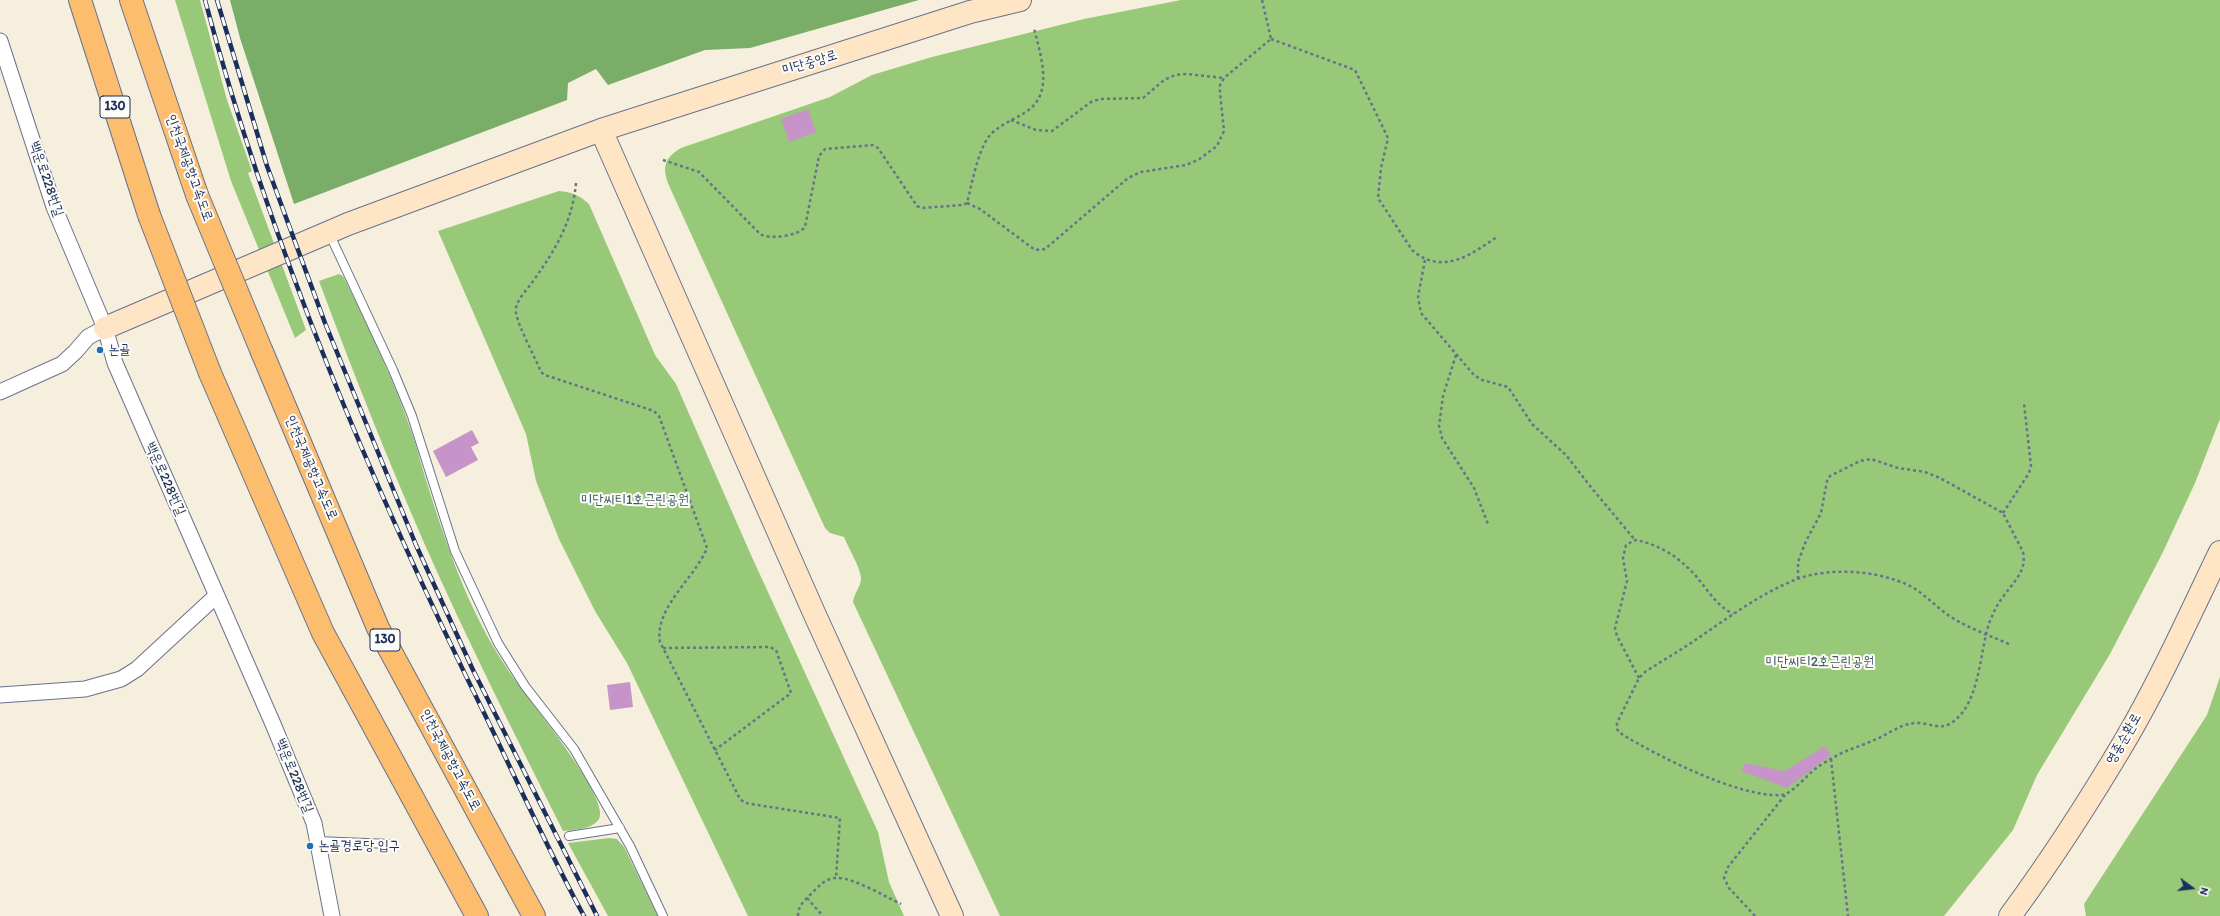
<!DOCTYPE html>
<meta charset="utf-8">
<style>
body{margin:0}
#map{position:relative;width:2220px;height:916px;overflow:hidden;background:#f6efde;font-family:Itim,sans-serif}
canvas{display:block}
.north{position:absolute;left:2172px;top:868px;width:40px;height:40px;-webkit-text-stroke:3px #fdfcf7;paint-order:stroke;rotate:105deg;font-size:11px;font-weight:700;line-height:16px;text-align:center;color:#1b2f5e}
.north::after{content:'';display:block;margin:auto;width:14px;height:18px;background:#1b2f5e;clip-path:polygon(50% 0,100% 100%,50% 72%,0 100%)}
</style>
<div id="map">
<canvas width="2220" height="916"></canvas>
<div class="north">N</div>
</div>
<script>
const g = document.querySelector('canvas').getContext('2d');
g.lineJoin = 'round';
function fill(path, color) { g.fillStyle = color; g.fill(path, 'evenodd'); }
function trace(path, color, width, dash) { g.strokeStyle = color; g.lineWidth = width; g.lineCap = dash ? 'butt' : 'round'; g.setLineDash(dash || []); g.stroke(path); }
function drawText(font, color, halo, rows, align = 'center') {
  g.font = font + ' Itim,"Poor Story",sans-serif'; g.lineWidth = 4; g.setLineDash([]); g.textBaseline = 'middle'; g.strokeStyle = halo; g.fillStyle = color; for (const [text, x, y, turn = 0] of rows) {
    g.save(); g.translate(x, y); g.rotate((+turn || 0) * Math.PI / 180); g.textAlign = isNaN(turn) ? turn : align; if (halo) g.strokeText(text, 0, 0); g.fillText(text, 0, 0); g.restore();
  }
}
fill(new Path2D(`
 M175 0H200L227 100 252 171 248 173 306 330 295 338 231 181Z
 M1181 0H2220V419L2195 483 2162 554 2110 654 2037 775 2013 830 1944 916H1000L853 602C854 593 861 587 861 578 861 569 848 547 844 537L830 533 825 528 671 190C662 170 662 159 681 148L830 97 872 75 932 57 1084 19Z
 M559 191C572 192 579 195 589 204L655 355 676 384 751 555 878 832 889 882 904 916H748L627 663 595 611 559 539 536 481 526 434 438 231Z
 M339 274 343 276C370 329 395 383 414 439 419 454 422 469 427 483 445 541 467 605 499 656 506 667 513 678 521 688 534 707 611 800 599 819 593 829 574 830 563 831 516 737 468 642 425 545 387 458 352 370 319 281Z
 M2220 677V916H2086L2084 904 2207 715Z
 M609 838 617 839 624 847 658 916H608L568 843Z`), '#98c978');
fill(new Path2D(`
 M230 0H919L750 48 705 50 608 85 596 69 568 83 567 100 294 204 240 38Z`), '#7aad68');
fill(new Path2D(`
 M808 109 816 132 789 142 781 119Z
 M472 430 479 443 471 447 478 460 446 477 433 451Z
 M630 682 633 707 610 710 607 685Z
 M1825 746 1831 755 1787 788 1742 771 1744 763 1785 771Z`), '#c694c8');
const lane = new Path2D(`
 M329 233 393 370 412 416 455 551 498 643 525 686 574 749 630 846 663 916
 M569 836 620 828
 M317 841 390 844`);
const street = new Path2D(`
 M0 41 54 207 105 328 115 363 273 724 314 823 332 916
 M0 392 62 364 75 352 88 337 105 328
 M0 695 85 689 121 679 137 669 216 596`);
const secondary = new Path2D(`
 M601 130 815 615 952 916
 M105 328 348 224 601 130 970 12 1020 0
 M2010 916C2052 859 2090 800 2126 739 2161 679 2190 614 2220 552`);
const highway = new Path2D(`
 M80 0 149 215
 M131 0 197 195
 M262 352 378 628 534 916
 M210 373 323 633 477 916`);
trace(lane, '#68728b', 10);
trace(street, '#68728b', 17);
trace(secondary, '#68728b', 24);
trace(highway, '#68728b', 24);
trace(new Path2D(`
 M1262 0 1271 39
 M1271 39 1355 70 1388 138 1381 168 1378 198 1412 250C1442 276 1471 255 1498 236
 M1011 120 1036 130 1052 131 1091 102 1100 99 1143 98 1164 80 1175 75 1187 74 1224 78
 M663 160 699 172 760 234C769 240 798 236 805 227L819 156 825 149 873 145 878 148 917 206 922 208 963 205 967 203C972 184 978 148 991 134 1003 122 1020 118 1032 107 1053 88 1039 50 1034 28
 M576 183C572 224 554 252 531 284 525 292 514 303 516 313 519 328 535 357 541 372L545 375 654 411 659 416 707 548C695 578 654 608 660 642L740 799 745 803 840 818 836 878
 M967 203 980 209 1035 250 1045 249 1128 178 1141 172 1186 165 1198 160 1217 146 1224 131 1220 92V85L1224 78 1271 39
 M1425 260 1418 297 1421 313 1474 375 1482 380 1508 387 1532 424 1566 455 1590 486 1635 540
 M1456 355 1443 396 1439 426 1442 438 1474 488 1488 524
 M2003 513 2029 473 2031 466 2024 403
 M1798 579V562L1806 541 1821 513 1827 481 1830 476 1860 461 1871 459 1898 468 1925 472 1940 478 2003 513 2023 552C2027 572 2013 582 2003 597 1997 604 1994 612 1990 621 1979 651 1981 704 1951 723 1940 731 1928 722 1916 723 1901 723 1886 736 1872 741 1861 746 1849 749 1838 755 1830 759 1822 764 1815 769 1807 775 1792 794 1782 795 1740 798 1657 756 1620 733L1617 729V723L1639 678 1645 672C1660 662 1676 653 1691 643 1725 620 1759 594 1797 579 1831 567 1877 570 1910 586 1925 594 1937 608 1951 617 1970 629 1991 636 2011 645
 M663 648 770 647 776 650 791 693 715 750
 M1639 678 1617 636 1615 628 1627 581 1623 558 1626 545 1635 540C1654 543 1674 554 1687 567 1704 582 1712 603 1733 614
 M1831 759 1848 916
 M807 898 823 916
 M798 916C798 905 805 900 812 893 819 886 825 879 835 878 851 876 886 897 901 904
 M1755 916 1729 888 1724 878 1728 867 1785 795`), '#68728b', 2.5, [3, 3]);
trace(lane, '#fff', 8);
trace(street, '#fff', 15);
trace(secondary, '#fee5c5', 22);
trace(highway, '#fcbd6f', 22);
const rail = new Path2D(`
 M205 0C271 249 373 488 487 719 519 785 549 852 584 916
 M217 0 267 166 325 323 416 545 473 670 597 916`);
trace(rail, '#1b2f5e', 4.5);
trace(rail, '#fdfcf7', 3, [9]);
const highwayBridge = new Path2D(`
 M197 195 262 352
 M149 215 210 373`);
trace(highwayBridge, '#68728b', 24, []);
trace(highwayBridge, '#fcbd6f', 22);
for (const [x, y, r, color] of [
 [100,350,4,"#1f6fb2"],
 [310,846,4,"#1f6fb2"]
]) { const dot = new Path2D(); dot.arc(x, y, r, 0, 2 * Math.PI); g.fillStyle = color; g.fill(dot); trace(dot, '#fdfcf7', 1.5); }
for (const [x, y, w] of [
 [115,107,30],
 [385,640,30]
]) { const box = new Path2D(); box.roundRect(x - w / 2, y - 11, w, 22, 3); g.fillStyle = '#fdfcf7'; g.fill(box); trace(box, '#1b2f5e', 1); }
drawText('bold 13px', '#1b2f5e', null, [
 ["130",115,107],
 ["130",385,640]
]);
drawText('14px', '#1b2f5e', '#fdfcf7', [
 ["미단중앙로",810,63,-17],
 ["인천국제공항고속도로",189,168,70],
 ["백운로228번길",46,179,71],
 ["인천국제공항고속도로",311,468,67],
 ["백운로228번길",165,479,66],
 ["영종순환로",2124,739,-60],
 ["인천국제공항고속도로",450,760,62],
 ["백운로228번길",294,776,68]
]);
drawText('14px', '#1b2f5e', '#fdfcf7', [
 ["논골",108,350],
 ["논골경로당 입구",318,846]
], 'left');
drawText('14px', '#405d66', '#fdfcf7', [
 ["미단씨티1호근린공원",635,500],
 ["미단씨티2호근린공원",1820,662]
]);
</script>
